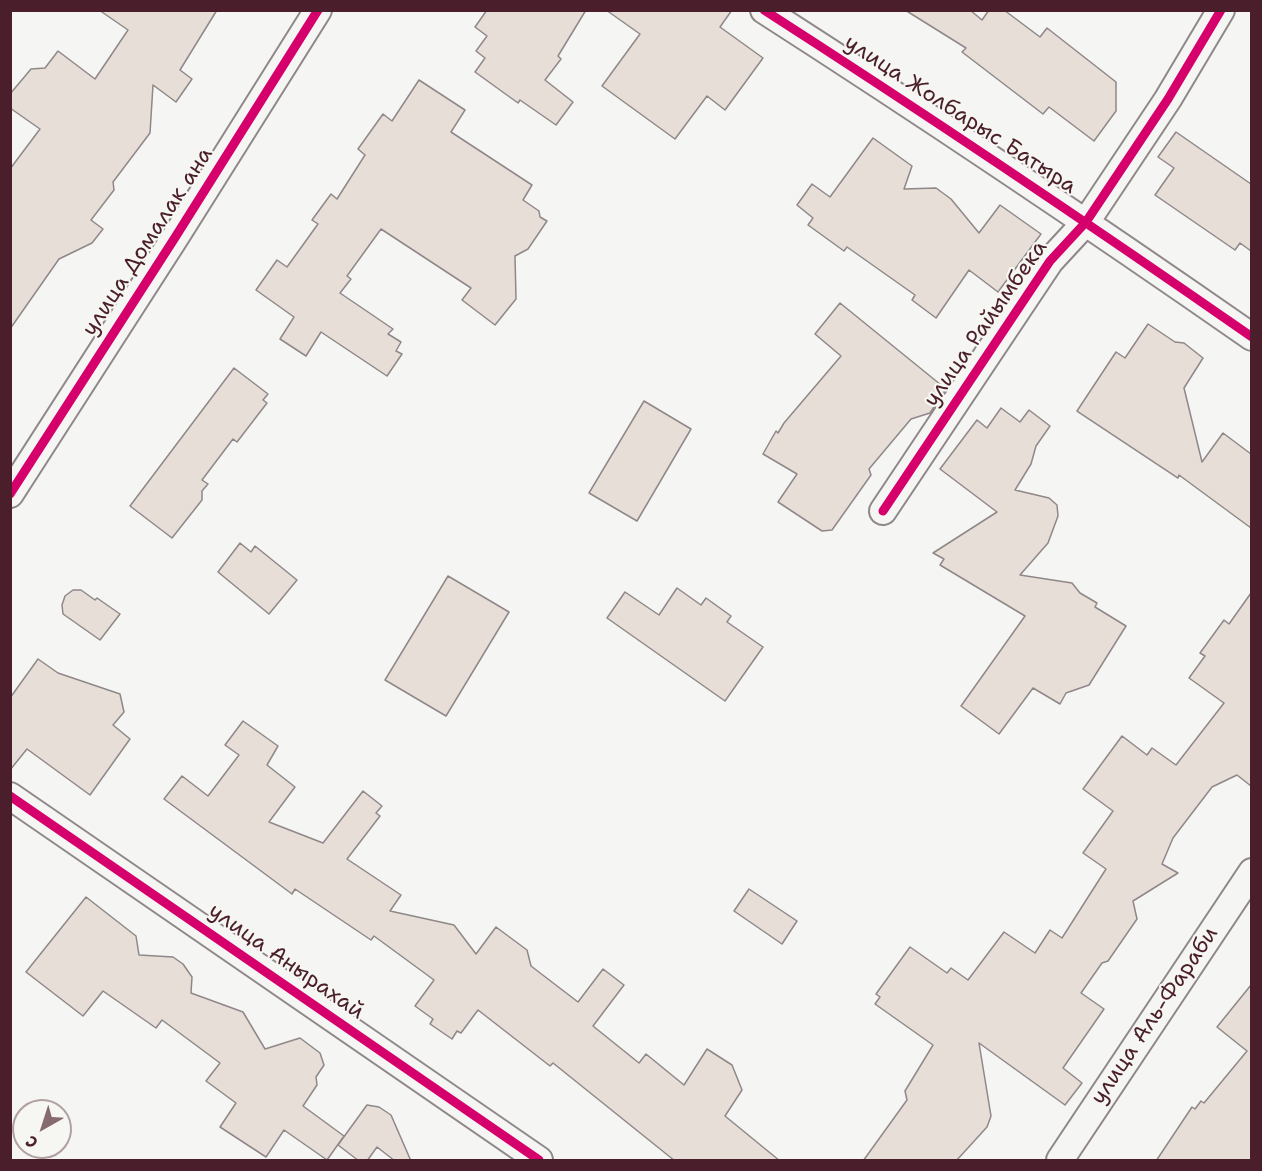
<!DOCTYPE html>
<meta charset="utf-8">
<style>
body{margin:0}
#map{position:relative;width:1262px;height:1171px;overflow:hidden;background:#f5f5f3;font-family:"Shantell Sans",sans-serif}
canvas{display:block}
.frame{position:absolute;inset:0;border:12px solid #4a1f2b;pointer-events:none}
.north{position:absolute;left:12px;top:1099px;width:60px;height:60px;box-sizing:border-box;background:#f6f6f2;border:2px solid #b1a0a2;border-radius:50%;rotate:219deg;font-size:16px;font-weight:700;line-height:24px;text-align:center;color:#4a1f2b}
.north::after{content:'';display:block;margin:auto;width:21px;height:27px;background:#866a71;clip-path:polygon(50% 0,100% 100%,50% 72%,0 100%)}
</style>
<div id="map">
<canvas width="1262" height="1171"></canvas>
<div class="frame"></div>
<div class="north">С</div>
</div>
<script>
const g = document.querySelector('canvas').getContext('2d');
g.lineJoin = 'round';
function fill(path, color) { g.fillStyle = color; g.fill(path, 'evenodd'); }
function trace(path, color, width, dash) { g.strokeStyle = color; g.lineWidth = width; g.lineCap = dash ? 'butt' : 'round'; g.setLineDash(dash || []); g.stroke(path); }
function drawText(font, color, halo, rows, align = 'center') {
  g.font = font + ' "Shantell Sans",sans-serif'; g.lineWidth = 4.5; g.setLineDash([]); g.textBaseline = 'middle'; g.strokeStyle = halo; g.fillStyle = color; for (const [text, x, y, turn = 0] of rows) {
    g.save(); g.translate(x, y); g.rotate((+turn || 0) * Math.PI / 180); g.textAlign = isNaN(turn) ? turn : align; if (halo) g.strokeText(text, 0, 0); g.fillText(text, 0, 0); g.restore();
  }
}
const building = new Path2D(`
 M99 10H217L180 70 192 79 176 102 153 85 150 133 113 182 114 190 91 220 103 229 92 243 59 259 10 329V169L40 129 10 108V94L31 69 45 68 58 51 95 79 128 30Z
 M487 10H586L558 56 561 59 545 80 573 102 556 125 520 100 518 103 475 72 485 58 476 51 487 36 475 27Z
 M606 10H732L720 27 763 58 725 110 707 96 675 139 602 86 640 34Z
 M905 10H970L982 20 989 10H1004L1040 37 1047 28 1116 82V111L1094 141 1049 107 1043 114 962 52 966 48Z
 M419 80 465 110 451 132 532 185 523 200 539 211 540 217 547 221 528 249 515 256 516 299 495 325 462 300 471 288 381 229 347 276 351 279 340 293 393 329 388 334 401 342 396 351 402 354 387 376 321 332 306 356 280 339 294 317 256 290 277 260 287 267 318 224 312 220 331 194 337 199 365 155 358 149 383 114 392 121Z
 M1176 132 1251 184V251L1240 243 1235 250 1155 195 1174 168 1158 157Z
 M873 138 912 166 904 189 936 188 951 199 979 233 1000 205 1041 234 998 292 969 270 936 318 912 300 915 295 847 247 844 251 808 225 813 218 797 205 812 184 830 197Z
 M840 303 946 389 930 413 911 419 869 469 871 475 832 530 822 531 778 502 797 474 763 454 776 431 778 433 784 423 841 356 815 334Z
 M1148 324 1175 342 1184 343 1203 358 1184 388 1202 462 1223 433 1251 454V528L1179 475 1178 478 1077 411 1116 352 1125 358Z
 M234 368 268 394 263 400 267 403 237 442 233 439 202 480 208 484 202 491V500L172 538 130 506Z
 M644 401 691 429 637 521 589 493Z
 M1001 408 1020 422 1029 410 1050 426 1036 446 1031 464 1015 490 1049 498 1057 505 1058 516 1048 543 1020 575 1072 583 1080 593 1097 603 1095 607 1126 626 1089 685 1066 693 1060 704 1033 688 999 734 961 706 1025 616 940 565 944 559 933 553 997 512 940 469 977 420 987 428Z
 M240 543 251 552 255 546 297 580 269 614 218 572Z
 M448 576 509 612 446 716 385 680Z
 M677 588 701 605 706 598 731 616 727 622 763 647 725 701 607 618 625 592 659 615Z
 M73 590H81L95 600 97 598 120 614 100 640 63 614 62 605 65 596Z
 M1251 593V786L1237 775 1212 787 1173 838 1162 864 1178 873 1133 901 1137 919 1108 961 1102 963 1081 993 1104 1009 1063 1068 1082 1083 1065 1105 979 1043 991 1116 987 1127 956 1161H863L907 1100 905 1091 933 1045 875 1004 880 997 876 994 910 947 947 973 951 968 968 980 1004 932 1035 953 1050 930 1062 938 1106 869 1083 853 1113 811 1083 789 1122 736 1147 755 1152 748 1176 765 1224 703 1189 678 1205 656 1200 653 1224 620 1229 624Z
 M38 659 58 673 120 694 124 712 113 725 130 739 90 795 27 749 10 770V698Z
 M243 721 278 746 267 765 295 787 269 822 323 843 363 791 382 806 376 813 380 816 347 859 401 895 390 911 454 925 476 954 496 927 527 950 531 966 578 1002 603 969 624 985 593 1026 639 1063 646 1054 684 1085 707 1049 732 1065 742 1090 725 1116 780 1161H675L553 1063 550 1066 478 1010 461 1033 457 1031 452 1039 430 1024 433 1019 415 1006 434 980 374 936 371 940 295 889 292 894 164 799 182 776 208 796 239 755 225 745Z
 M749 889 797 921 782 944 734 911Z
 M86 897 136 936 139 955 173 957 183 964 192 977 191 993 243 1012 265 1049 300 1038 320 1053 324 1065 316 1077 317 1085 303 1106 344 1136 327 1160 284 1130 266 1157 220 1127 236 1103 206 1081 220 1063 162 1020 156 1028 103 991 83 1016 26 972Z
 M1251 985V1161H1156L1192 1107 1195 1109 1201 1101 1204 1103 1247 1051 1217 1027Z
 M367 1105 379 1107 391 1115 411 1161H395L377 1147 367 1161H359L338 1145Z`);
fill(building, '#e7ded8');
trace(building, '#8f8788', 1.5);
const minor = new Path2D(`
 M764 10C929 116 1091 225 1252 337
 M10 494 176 236 318 10
 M883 511 1050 261 1086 222 1168 99 1221 10
 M10 796 539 1160
 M1060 1160 1252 872`);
trace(minor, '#8f8788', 30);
trace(minor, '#f5f5f3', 26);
trace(new Path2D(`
 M764 10C929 116 1091 225 1252 337
 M10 494 176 236 318 10
 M883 511 1050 261 1086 222 1168 99 1221 10
 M10 796 539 1160`), '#d6006c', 9);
drawText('22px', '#4a1f2b', '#f6f6f2', [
 ["улица Жолбарыс Батыра",960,115,33],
 ["улица Домалак ана",148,242,-57],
 ["улица Райымбека",986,324,-55],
 ["улица Анырахай",286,962,35],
 ["улица Аль-Фараби",1155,1016,-56]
]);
</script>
